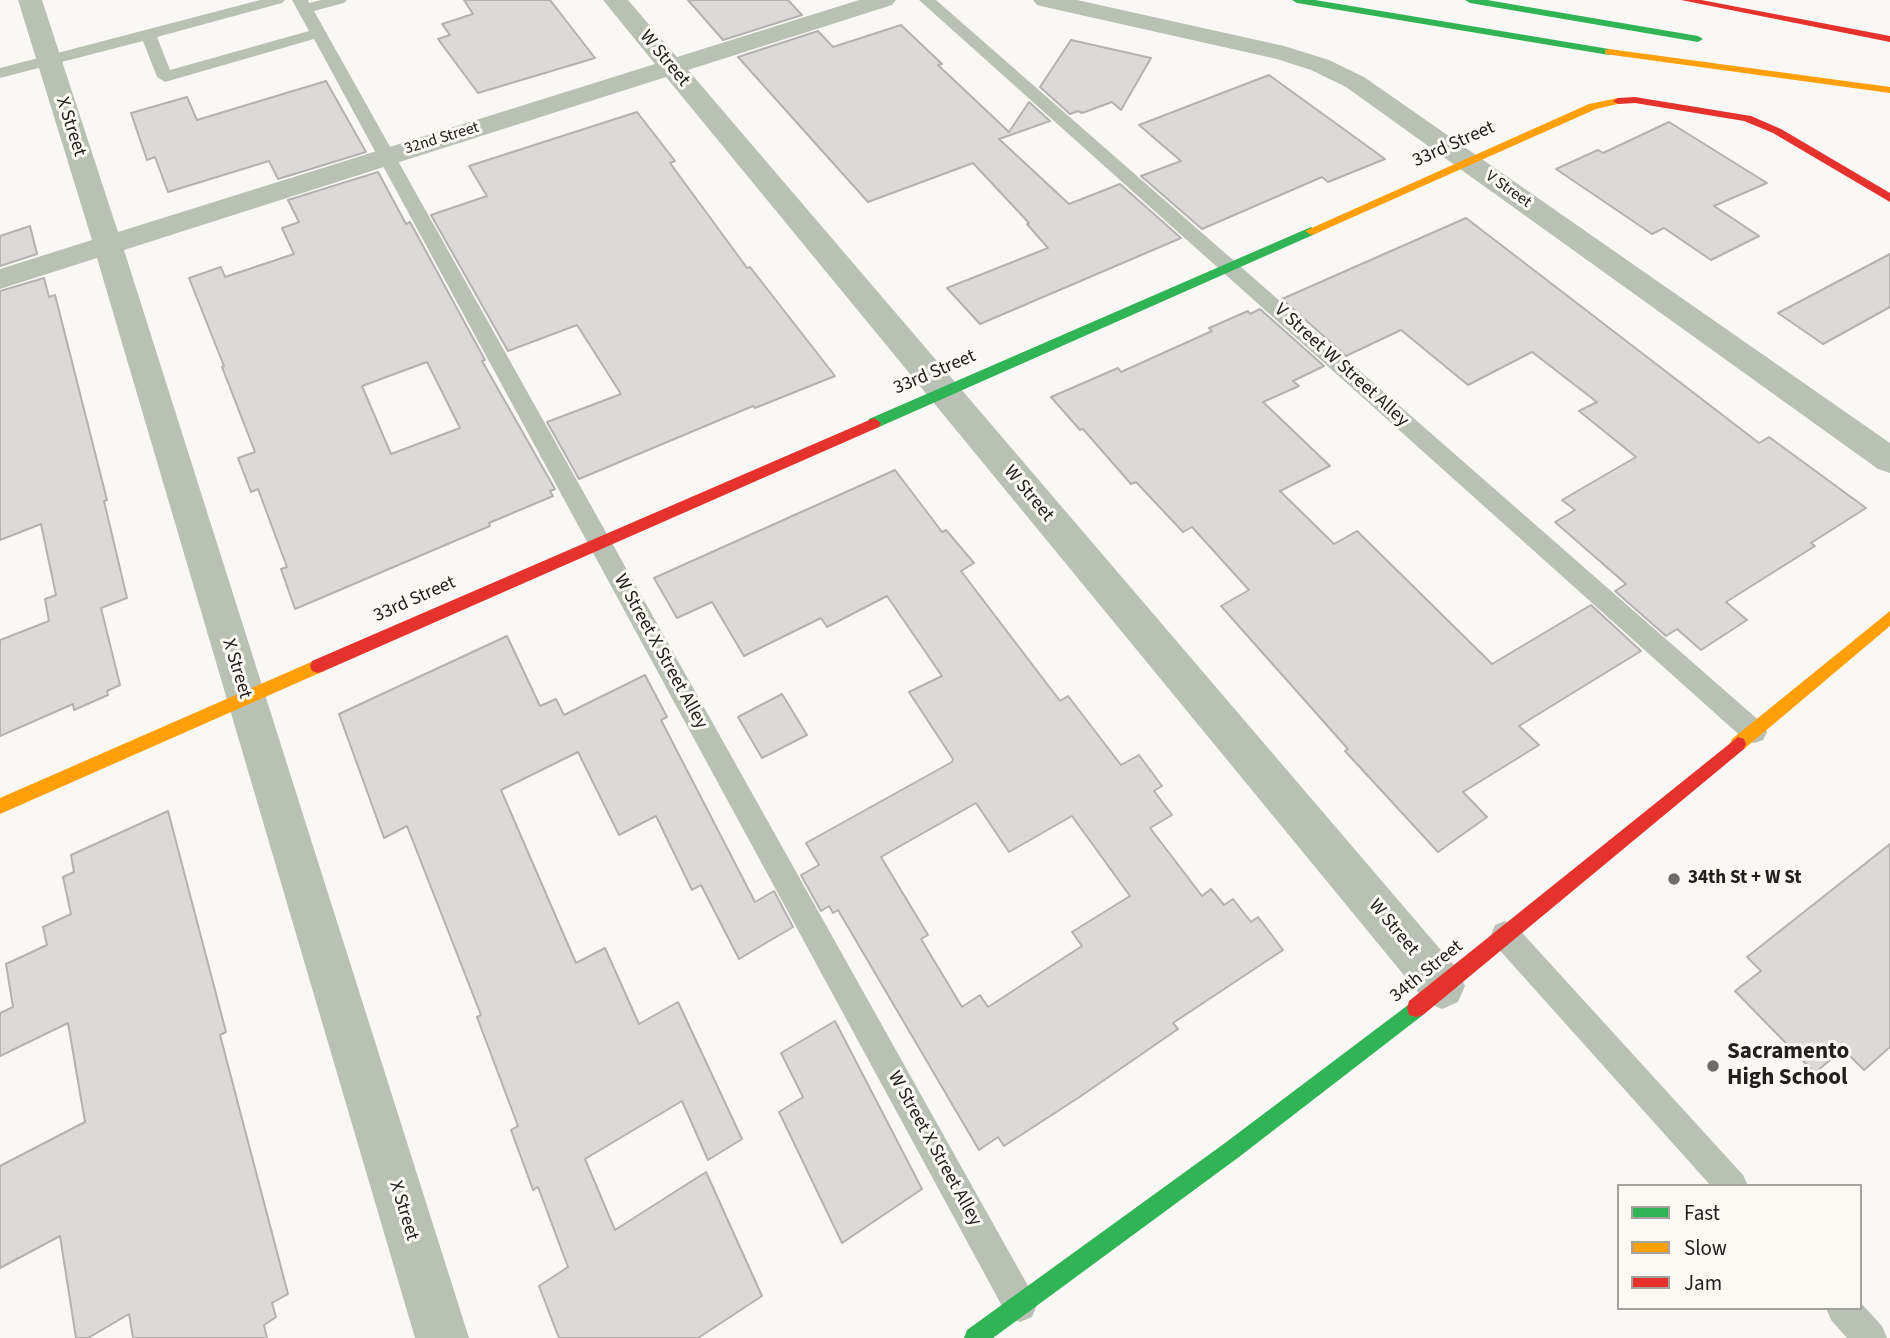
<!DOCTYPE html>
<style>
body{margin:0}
#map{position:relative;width:1890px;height:1338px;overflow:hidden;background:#faf8f5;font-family:"Source Sans 3",sans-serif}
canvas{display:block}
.legend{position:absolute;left:1617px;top:1184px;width:245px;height:126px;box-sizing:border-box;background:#fbf9f4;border:2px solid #a4a29e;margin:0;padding:9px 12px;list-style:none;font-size:21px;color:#21201e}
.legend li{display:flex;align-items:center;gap:14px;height:35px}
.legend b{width:35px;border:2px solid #a4a29e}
</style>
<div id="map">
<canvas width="1890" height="1338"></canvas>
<ul class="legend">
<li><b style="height:9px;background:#30b455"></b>Fast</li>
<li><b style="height:9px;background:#ff9f0a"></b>Slow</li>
<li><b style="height:9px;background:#e5322d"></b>Jam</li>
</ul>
</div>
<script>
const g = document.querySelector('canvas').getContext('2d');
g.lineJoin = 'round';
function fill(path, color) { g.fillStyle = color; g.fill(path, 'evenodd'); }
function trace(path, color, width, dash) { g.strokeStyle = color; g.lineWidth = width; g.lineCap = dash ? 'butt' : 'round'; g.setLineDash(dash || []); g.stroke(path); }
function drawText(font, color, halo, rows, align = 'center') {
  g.font = font + ' "Source Sans 3",sans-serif'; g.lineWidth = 6; g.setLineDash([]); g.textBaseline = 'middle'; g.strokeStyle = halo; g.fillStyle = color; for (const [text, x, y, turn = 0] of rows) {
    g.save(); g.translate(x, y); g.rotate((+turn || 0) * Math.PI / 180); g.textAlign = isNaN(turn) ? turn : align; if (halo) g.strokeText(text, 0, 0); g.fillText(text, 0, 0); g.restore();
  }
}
const building = new Path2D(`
 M464 0H550L595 58 478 93 438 39 450 35 442 24 473 14Z
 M688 0H788L802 15 723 40Z
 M901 25 942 64 938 65 1009 132 1029 102 1050 121 999 139 1069 204 1120 184 1181 238 980 324 947 288 1048 248 1027 224 1029 223 973 163 868 202 738 57 818 31 833 47Z
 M1071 40 1151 58 1121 110 1112 102 1082 113 1078 111 1070 114 1040 87Z
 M1269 75 1385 159 1328 182 1322 177 1202 229 1141 176 1181 161 1139 125Z
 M326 81 366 152 278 179 269 161 168 192 155 157 147 160 131 113 187 97 197 120Z
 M637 112 675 161 670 163 747 268 750 267 835 376 755 408 753 406 579 479 547 422 621 394 577 325 508 351 431 215 487 196 469 166Z
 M1669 122 1767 183 1714 206 1759 236 1711 260 1664 228 1652 234 1556 169 1598 150 1603 153Z
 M378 172 406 224 410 222 485 360 482 361 555 489 550 491 553 496 489 523 490 526 295 609 281 569 287 567 258 489 251 492 238 458 255 452 222 367 224 366 189 278 221 267 225 277 294 254 282 228 299 222 288 200ZM427 362 460 428 391 454 362 386Z
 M1466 218 1759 443 1769 437 1866 508 1811 543 1815 546 1726 602 1747 620 1701 650 1677 629 1666 636 1615 591 1626 584 1555 522 1575 510 1562 500 1636 457 1579 411 1597 402 1532 352 1468 385 1401 330 1346 356 1282 299Z
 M30 226 37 254 0 266V236Z
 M1890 254V307L1823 344 1778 313Z
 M44 278 49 297 55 295 107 500 104 501 127 598 101 608 120 685 107 691 108 695 74 710 73 704 0 736V640L49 621 45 599 56 595 41 524 0 540V291Z
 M1260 309 1324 366 1293 381 1299 386 1263 402 1330 466 1280 491 1334 544 1357 531 1492 664 1591 605 1641 651 1519 726 1539 745 1463 792 1487 817 1438 852 1345 751 1348 749 1221 606 1249 590 1192 527 1183 532 1136 482 1131 484 1083 429 1080 430 1051 397 1118 368 1121 372 1212 331 1209 328 1248 311 1250 314Z
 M895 470 942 532 946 530 974 563 961 571 1060 701 1068 696 1121 765 1139 755 1162 786 1154 791 1172 815 1150 828 1202 896 1211 889 1224 905 1233 899 1251 922 1258 917 1283 950 1173 1023 1178 1029 1081 1096 1004 1146 998 1137 979 1150 838 910 833 913 829 906 821 911 801 875 819 865 806 843 952 762 953 759 909 692 942 676 887 596 827 627 821 618 744 656 712 602 677 618 654 578ZM976 803 1009 852 1072 816 1130 896 1072 932 1082 946 988 1007 980 995 962 1007 921 939 928 935 881 857Z
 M507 636 540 706 556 699 564 715 645 675 667 717 661 720 755 902 774 891 793 927 739 959 701 885 692 890 656 816 619 835 578 752 501 790 576 963 605 948 639 1024 678 1002 742 1139 708 1160 682 1101 585 1159 615 1230 706 1172 762 1296 698 1338H559L539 1286 568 1267 538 1187 533 1190 511 1130 518 1126 477 1017 481 1015 407 826 384 838 339 714Z
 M782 694 807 735 762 758 738 717Z
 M168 811 226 1032 220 1035 288 1294 272 1303 276 1317 264 1325 267 1338H133L129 1314 88 1338H76L60 1236 0 1268V1166L85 1122 68 1023 0 1056V1013L13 1007 6 964 47 945 43 927 71 914 63 877 74 872 71 855Z
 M1890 844V1047L1864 1070 1843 1049 1815 1073 1735 991 1761 971 1747 957Z
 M835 1021 922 1189 842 1243 779 1112 803 1097 781 1053Z`);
fill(building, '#dcdad8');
trace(building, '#b3b2b0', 2);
fill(new Path2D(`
 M260 0H285L282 3 157 37 170 70 309 31 292 0H308L309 3 321 0H347L344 3 314 11 1032 1293 1037 1305 1032 1317 1020 1322 1008 1317 314 39 165 82 157 77 143 41 0 78V68Z
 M919 0H936L1763 724 1767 732 1763 740 1754 743 1745 740Z
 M1505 921 1515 925 1743 1175 1748 1186H1711L1495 945 1491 935 1495 925Z
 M1860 1302 1882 1326 1887 1338H1847L1831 1320 1826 1308H1860Z`), '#b9c1b5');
fill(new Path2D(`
 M18 0H42L118 232 655 64 603 0H628L677 57 859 0H896L892 5 688 70 1458 970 1465 986 1458 1002 1442 1009 1426 1002 666 77 124 250 469 1338H415L97 258 0 289V269L92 240Z
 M1033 0H1077L1284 46 1329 60 1364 77 1890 443V473L1878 469 1346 87 1311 70 1277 59 1045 7 1037 5Z`), '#b9c1b5');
fill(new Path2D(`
 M1292 0H1315L1609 49 1614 52 1609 55 1297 3Z
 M1465 0H1487L1698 36 1703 39 1698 42 1470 3Z
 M1311 227 1317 231 1315 234 879 427 874 428 867 423 869 419Z
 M1416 999 1423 1001 1425 1008 1423 1015 1239 1157 993 1338H964L967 1330 1225 1143Z`), '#30b455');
fill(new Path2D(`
 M1609 49 1890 87V93L1605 54V50Z
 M1618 98 1623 101 1622 103 1596 109 1315 234 1311 235 1305 231 1589 104Z
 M1890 611V626L1744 749 1738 751 1732 749 1730 744 1732 739Z
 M318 659 324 661 326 666 324 671 0 814V798Z`), '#ff9f0a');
fill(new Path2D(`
 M1681 0H1701L1890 36V42Z
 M1635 97 1751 116 1781 129 1890 193V202L1773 133 1744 121 1635 103 1618 104 1613 101 1618 98Z
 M874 418 881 423 879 427 324 671 318 673 312 671 310 666 312 661Z
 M1738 737 1744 739 1746 744 1744 749 1423 1015 1416 1017 1409 1015 1407 1008 1409 1001Z`), '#e5322d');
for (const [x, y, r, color] of [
 [1674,879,7,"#6d6c69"],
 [1713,1066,7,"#6d6c69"]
]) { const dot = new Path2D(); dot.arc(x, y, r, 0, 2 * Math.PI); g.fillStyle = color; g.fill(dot); trace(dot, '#fbf9f4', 2.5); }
drawText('16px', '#21201e', '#fbf9f4', [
 ["32nd Street",442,139,-17],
 ["V Street",1508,190,35]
]);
drawText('19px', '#21201e', '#fbf9f4', [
 ["W Street",664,59,50],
 ["X Street",70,127,72],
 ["33rd Street",1454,145,-24],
 ["V Street W Street Alley",1341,366,42],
 ["33rd Street",935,373,-23],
 ["W Street",1028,494,50],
 ["33rd Street",415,600,-24],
 ["W Street X Street Alley",660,652,61],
 ["X Street",236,669,73],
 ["W Street",1393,928,50],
 ["34th Street",1427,972,-39],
 ["W Street X Street Alley",934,1149,61],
 ["X Street",403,1211,73]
]);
drawText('bold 19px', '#21201e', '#fbf9f4', [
 ["34th St + W St",1688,879]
], 'left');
drawText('bold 23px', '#21201e', '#fbf9f4', [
 ["Sacramento",1727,1053],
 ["High School",1727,1079]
], 'left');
</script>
